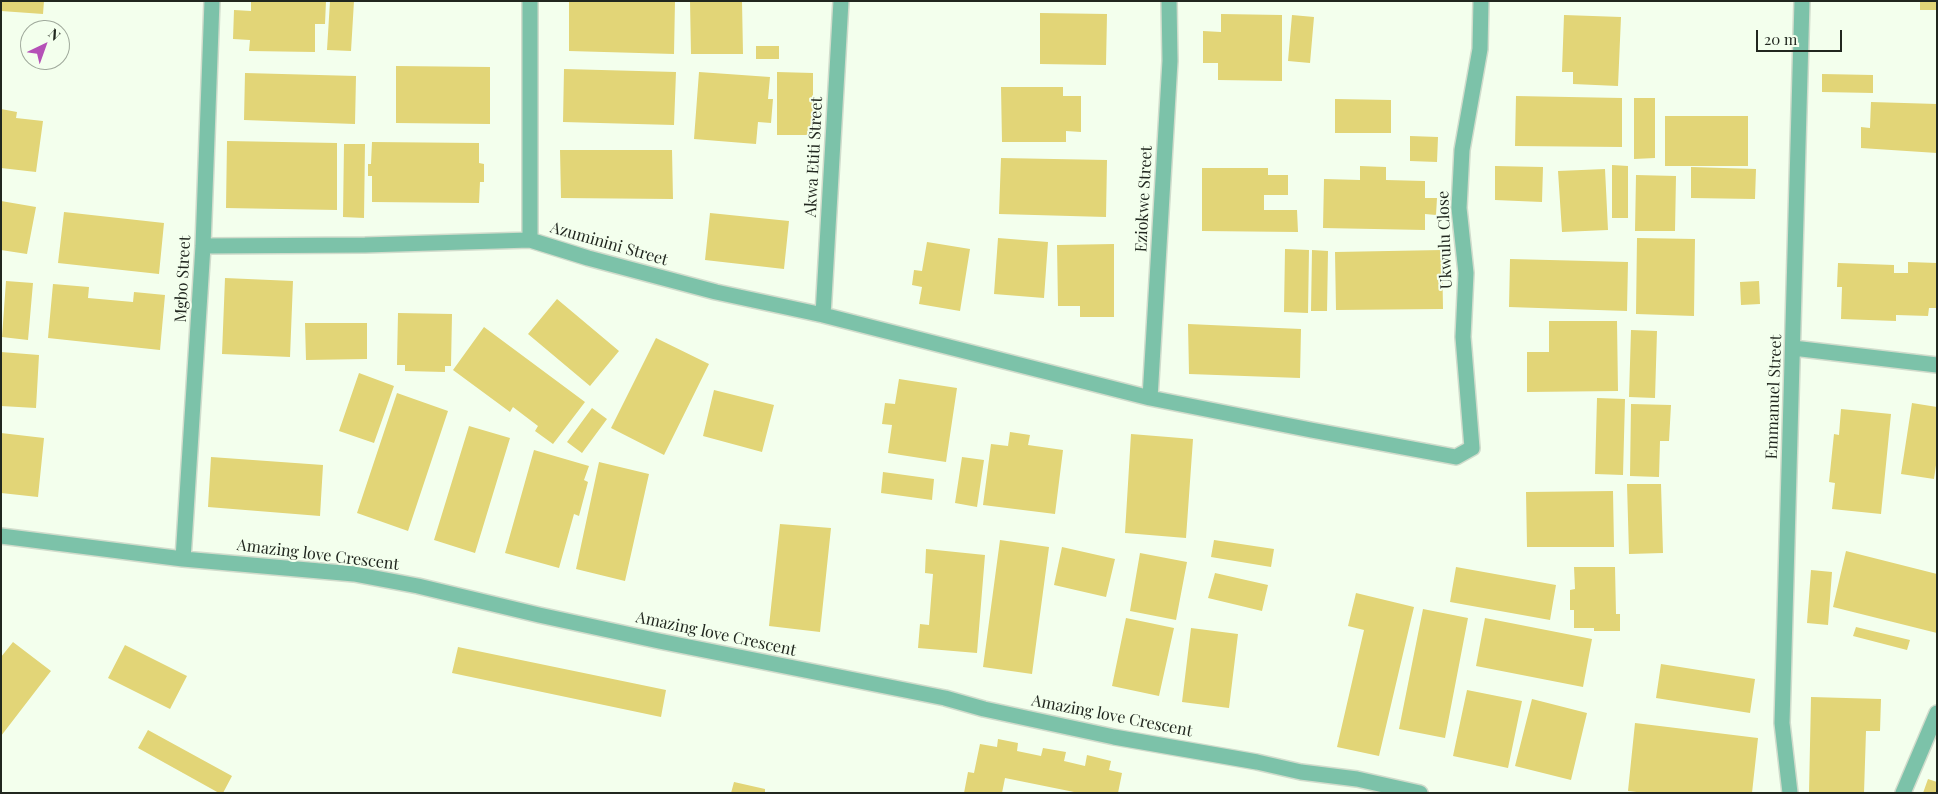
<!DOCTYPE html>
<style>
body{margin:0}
#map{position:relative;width:1938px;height:794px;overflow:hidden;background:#f3ffed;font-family:"Playfair Display",serif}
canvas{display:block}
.frame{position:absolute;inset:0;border:2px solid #21271f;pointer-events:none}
.north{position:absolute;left:20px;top:20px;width:50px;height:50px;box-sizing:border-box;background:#f3ffed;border:1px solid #9fa99b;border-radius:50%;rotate:42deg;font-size:14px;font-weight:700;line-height:20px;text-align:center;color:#21271f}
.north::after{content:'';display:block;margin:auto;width:18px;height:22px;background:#b551b7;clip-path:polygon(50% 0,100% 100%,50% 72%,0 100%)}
.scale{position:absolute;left:1756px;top:30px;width:86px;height:22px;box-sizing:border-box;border:2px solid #21271f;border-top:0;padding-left:6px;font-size:15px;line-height:18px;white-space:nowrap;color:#21271f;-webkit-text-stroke:4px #f3ffed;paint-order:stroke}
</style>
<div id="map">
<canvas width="1938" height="794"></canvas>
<div class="frame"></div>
<div class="north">N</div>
<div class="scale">20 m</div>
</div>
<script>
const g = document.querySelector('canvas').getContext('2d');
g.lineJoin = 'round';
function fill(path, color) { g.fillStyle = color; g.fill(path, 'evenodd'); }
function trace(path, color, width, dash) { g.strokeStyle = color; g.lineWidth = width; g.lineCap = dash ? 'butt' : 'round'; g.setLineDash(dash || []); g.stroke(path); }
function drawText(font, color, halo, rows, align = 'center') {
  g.font = font + ' "Playfair Display",serif'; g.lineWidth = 4; g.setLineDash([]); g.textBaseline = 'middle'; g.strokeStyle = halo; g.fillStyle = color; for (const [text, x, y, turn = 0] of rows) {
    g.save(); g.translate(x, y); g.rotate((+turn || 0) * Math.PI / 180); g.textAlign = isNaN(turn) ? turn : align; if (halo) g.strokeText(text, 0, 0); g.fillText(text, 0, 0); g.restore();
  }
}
fill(new Path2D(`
 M1 1H44L43 14 1 11Z
 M251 1H326L325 24H315V52L249 51 250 40 233 39 234 10 251 11Z
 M330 1H354L351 51 327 50Z
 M569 1H675L674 54 569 51Z
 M690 1H742L743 54H691Z
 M1920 1H1937V10H1920Z
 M1040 13 1107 14 1106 65 1040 64Z
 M1221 14 1282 15V81L1218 80V63H1203V31L1221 32Z
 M1292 15 1314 17 1310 63 1288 61Z
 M1564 15 1621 17 1618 86 1573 84V72H1562Z
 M756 46H779V59H756Z
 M396 66 490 67V124L396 123Z
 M564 69 676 72 674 125 563 122Z
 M699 72 770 77 768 99H773L771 123 758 122 756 144 694 139Z
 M777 72 813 73V135H777Z
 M245 73 356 76 355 124 244 120Z
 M1822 74 1873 75V93L1822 92Z
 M1001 87H1063V96H1081V132L1066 131V142H1002Z
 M1516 96 1622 98V147L1515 146Z
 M1634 98H1655V158L1634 159Z
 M1335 99 1391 100V133H1335Z
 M1871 102 1937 104V153L1861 148V127L1870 128Z
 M1 109 17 112 16 118 43 121 36 172 1 168Z
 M1665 116H1748V166H1665Z
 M1410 136 1438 137 1437 162 1410 161Z
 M227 141 337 143V210L226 208Z
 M372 142 479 143V163L484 164V182H480L479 203 372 202V176H368V164H371Z
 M344 144H365L364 218 343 217Z
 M560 150H672L673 199 561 198Z
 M1001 158 1107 160 1106 217 999 214Z
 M1612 165 1628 166V218H1612Z
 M1360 166 1386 167V180L1425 181V198H1437L1436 215 1425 214V230L1323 228 1324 179 1360 180Z
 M1495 166 1543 167 1542 202 1495 200Z
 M1691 167 1756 169 1755 199 1691 198Z
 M1202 168H1268V175H1288V195H1264V210H1297L1298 232 1202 231Z
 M1605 169 1608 230 1562 232 1558 171Z
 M1636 175 1676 176 1675 231H1635Z
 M1 201 36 207 27 254 1 250Z
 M64 212 164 223 159 274 58 263Z
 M710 213 789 221 784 269 705 260Z
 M998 238 1048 242 1044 298 994 294Z
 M1637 238 1695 239 1694 316 1636 314Z
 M927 242 970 249 960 311 919 304 922 287 912 285 914 270 922 271Z
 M1114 244V317H1080V306H1058L1057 245Z
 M1285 249 1309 250 1308 313 1284 312Z
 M1312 250 1328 251 1327 311H1311Z
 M1442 250 1443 309 1336 310 1335 252Z
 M1510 259 1628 262 1627 311 1509 307Z
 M1908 262 1937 263V308H1929L1928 316 1896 315V321L1841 319 1842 287H1837L1838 263 1894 265V273H1908Z
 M225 278 293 281 290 357 222 354Z
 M6 281 33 283 28 340 2 337Z
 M1759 281 1760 304 1741 305 1740 282Z
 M53 284 89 287 88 298 133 302 134 292 165 295 160 350 48 338Z
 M557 299 619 351 590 386 528 334Z
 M398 313 452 314 451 366H445V372L405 371V365H397Z
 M1549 321H1617L1618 391 1527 392V352H1549Z
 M305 323H367V359L306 360Z
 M1188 324 1301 329 1300 378 1189 374Z
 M484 327 585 402 553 444 535 431 538 426 513 407 510 412 453 370Z
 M1631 330 1657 331 1655 398 1629 397Z
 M656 338 709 364 664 455 611 428Z
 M1 352 39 355 36 408 1 406Z
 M359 373 394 386 374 443 339 431Z
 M899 379 957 388 946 462 888 453 892 425 882 424 885 403 895 404Z
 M714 390 774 405 762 452 703 436Z
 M397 393 448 411 408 531 357 513Z
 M1597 398 1625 399 1623 475 1595 474Z
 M1912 403 1937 407V458L1934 479 1901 474Z
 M1631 404 1671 405 1669 441H1660L1659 477 1630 476Z
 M592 408 607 419 582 453 567 442Z
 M1841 409 1891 414 1881 514 1832 509 1835 483 1829 482 1834 434 1839 435Z
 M469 426 510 438 475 553 434 540Z
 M1010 432 1030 435 1028 445 1063 450 1055 514 983 505 991 444 1008 446Z
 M1 433 44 438 38 497 1 493Z
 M1131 434 1193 439 1186 538 1125 533Z
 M534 450 589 466 584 480 588 482 579 516 574 514 559 568 505 553Z
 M211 457 323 465 320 516 208 507Z
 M962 457 984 460 977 507 955 503Z
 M599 462 649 474 625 581 576 569Z
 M883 472 934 479 932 500 881 493Z
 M1627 484H1661L1663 553 1629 554Z
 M1613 491 1614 547H1527L1526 492Z
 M780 524 831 528 820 632 769 626Z
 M1000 540 1049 547 1032 674 983 667Z
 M1214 540 1274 549 1271 567 1211 557Z
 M1062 547 1115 559 1106 597 1054 585Z
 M926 549 985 555 977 653 918 648 920 624 929 625 933 574 925 573Z
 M1846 551 1937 574V633L1833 607Z
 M1140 553 1187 562 1176 620 1130 611Z
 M1456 567 1556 585 1550 620 1450 602Z
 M1574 567H1615L1616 614H1620V631H1594V628H1574V610H1570V590L1575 589Z
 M1811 570 1832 572 1828 625 1807 623Z
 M1215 573 1268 585 1262 611 1208 598Z
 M1356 593 1414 607 1379 756 1337 747 1364 630 1348 626Z
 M1423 609 1468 618 1445 738 1399 729Z
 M1126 618 1174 628 1159 696 1112 686Z
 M1485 618 1592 639 1583 687 1476 666Z
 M1856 627 1910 640 1907 650 1853 636Z
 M1191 628 1238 634 1229 708 1182 702Z
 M13 642 51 671 1 736V657Z
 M125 645 187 676 170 709 108 678Z
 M458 647 666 690 661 717 452 673Z
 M1661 664 1755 679 1750 713 1656 698Z
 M1467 690 1522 701 1508 768 1453 756Z
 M1811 697 1881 699 1880 731H1866L1864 793H1809Z
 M1532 699 1587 713 1571 780 1515 766Z
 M1635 723 1758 738 1752 793H1645L1628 791Z
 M148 730 232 776 223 793H219L138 748Z
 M998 739 1018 743 1017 751 1041 756 1043 748 1066 752 1064 761 1085 766 1087 755 1111 761 1109 770 1122 773 1118 793H1079L1005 778 1002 793H964L968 772 974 773 980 744 997 747Z
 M1928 779 1937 782V793H1923Z
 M734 782 765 789V793H731Z`), '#e2d577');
const street = new Path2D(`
 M530 1V240L588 258 716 292 823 315 1150 398 1311 430 1456 457 1472 448 1463 337 1466 273 1459 208 1462 150 1480 49 1481 1
 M203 246 365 245 530 240
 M823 315 841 1
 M1793 348 1937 365
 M1150 398 1170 61 1169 1
 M1 536 183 559 354 574 418 586 539 615 659 641 945 698 984 709 1114 737 1257 762 1301 772 1357 779 1420 793
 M183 559 203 246 212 1
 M1790 793 1782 723 1802 1
 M1903 793 1937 713`);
trace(street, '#d1dccc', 18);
trace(street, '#7cc2a9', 15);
drawText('16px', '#21271f', '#f3ffed', [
 ["Akwa Etiti Street",814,157,-87],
 ["Eziokwe Street",1144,199,-87],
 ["Ukwulu Close",1445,240,-92],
 ["Azuminini Street",609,244,16],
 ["Mgbo Street",183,279,-87],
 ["Emmanuel Street",1774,397,-88],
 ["Amazing love Crescent",318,555,7],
 ["Amazing love Crescent",716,634,12],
 ["Amazing love Crescent",1112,716,11]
]);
</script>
